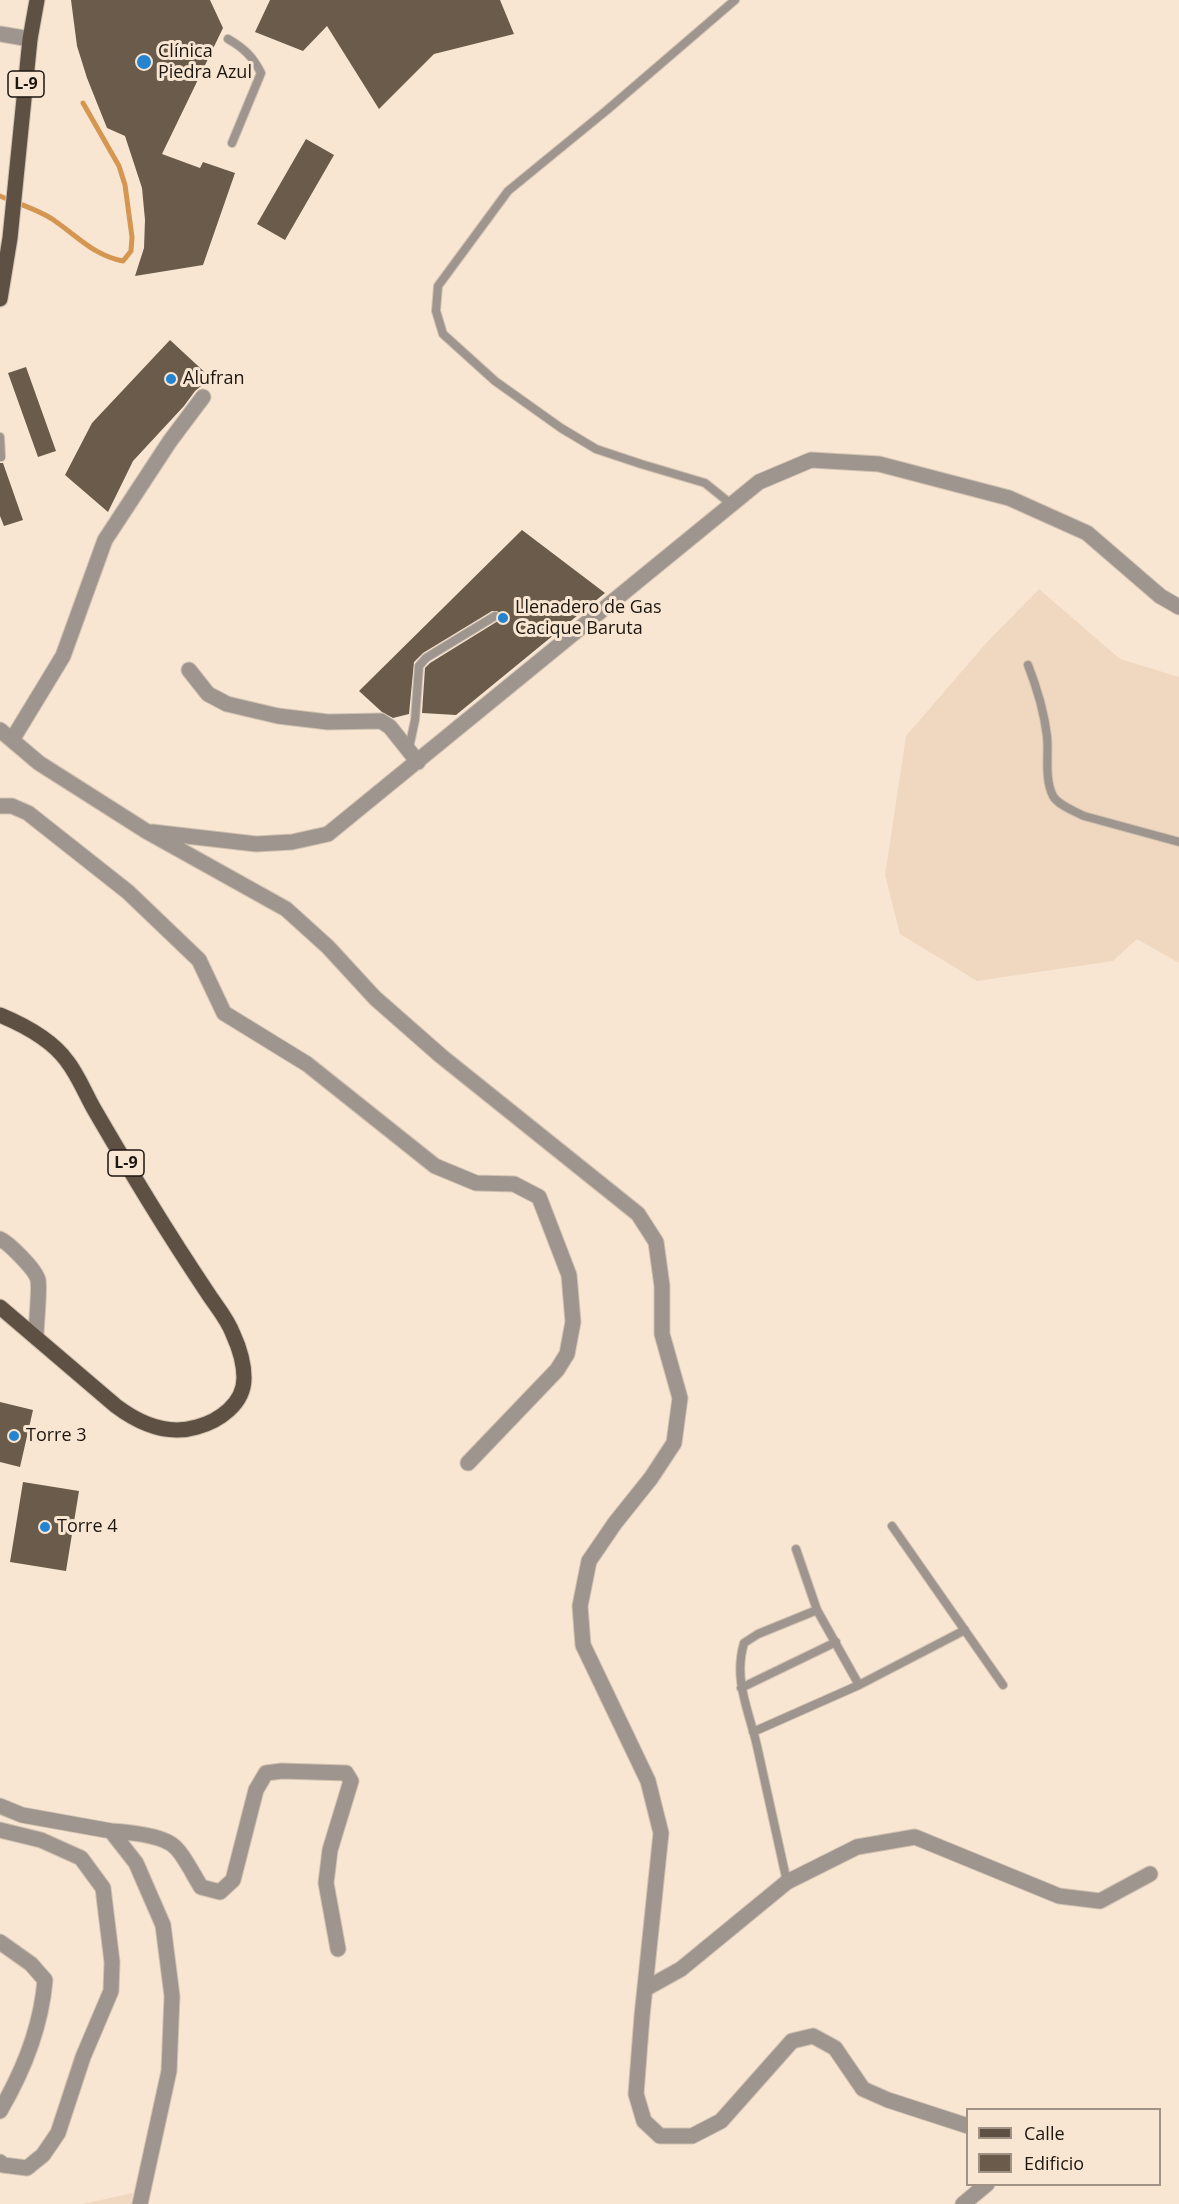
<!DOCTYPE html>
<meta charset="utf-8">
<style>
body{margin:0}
#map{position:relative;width:1179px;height:2204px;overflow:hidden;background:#f8e6d3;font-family:"Open Sans",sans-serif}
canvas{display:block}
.legend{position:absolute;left:966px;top:2108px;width:195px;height:78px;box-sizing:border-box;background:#f8e6d3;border:2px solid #a09385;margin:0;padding:8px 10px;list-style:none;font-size:18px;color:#1d1610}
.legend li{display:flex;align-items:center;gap:12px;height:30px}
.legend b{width:30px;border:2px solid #a09385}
</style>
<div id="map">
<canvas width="1179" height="2204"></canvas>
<ul class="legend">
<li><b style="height:8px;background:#5e5144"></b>Calle</li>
<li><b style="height:16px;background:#6a5b4a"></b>Edificio</li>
</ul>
</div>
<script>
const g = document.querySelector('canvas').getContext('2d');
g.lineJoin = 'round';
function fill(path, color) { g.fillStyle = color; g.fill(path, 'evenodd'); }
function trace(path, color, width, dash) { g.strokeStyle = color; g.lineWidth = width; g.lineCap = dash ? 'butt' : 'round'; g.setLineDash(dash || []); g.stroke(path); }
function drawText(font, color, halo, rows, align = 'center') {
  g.font = font + ' "Open Sans",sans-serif'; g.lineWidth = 6; g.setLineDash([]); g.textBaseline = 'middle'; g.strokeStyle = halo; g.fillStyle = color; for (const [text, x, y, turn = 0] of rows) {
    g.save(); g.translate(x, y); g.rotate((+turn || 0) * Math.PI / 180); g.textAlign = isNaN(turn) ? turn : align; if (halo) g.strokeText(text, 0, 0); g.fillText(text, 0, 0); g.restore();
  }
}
fill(new Path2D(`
 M1039 589 1120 659 1179 677V963L1137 939 1113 961 977 981 900 934 885 875 906 736 987 642Z
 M133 2193 132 2204H82Z`), '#f0d8c0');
trace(new Path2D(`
 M0 196C18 204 40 210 55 221 78 237 95 256 123 261L131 251 132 237 125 185 119 166 83 103`), '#d49650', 5);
fill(new Path2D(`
 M71 0H210L223 28 162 154 200 168 203 162 235 173 203 265 135 276 144 248 145 220 142 188 125 136 107 128 87 78 77 46Z
 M270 0H500L514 34 434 54 379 109 327 26 303 51 255 32Z
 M306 139 334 155 285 240 257 224Z
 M170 340 211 378 195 391 184 406 133 461 108 512 65 475 92 423Z
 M26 367 56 451 38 457 8 373Z
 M0 463H3L23 520 4 526 0 516Z
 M522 530 605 593 456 715 422 713 425 668 430 663 498 621 501 615 497 611H492L423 653 414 662 409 714 393 718 382 712 359 691Z
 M0 1402 33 1410 20 1467 0 1462Z
 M23 1482 79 1491 66 1571 10 1562Z`), '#6a5b4a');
const lane = new Path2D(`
 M228 39C244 48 253 57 261 73L232 143
 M0 437 1 457
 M731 504 705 483 641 464 596 449 561 428 495 381 443 334 436 311 438 286 508 191 607 110 735 0
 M1028 665C1037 688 1044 711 1047 736 1049 755 1044 778 1053 796 1058 805 1074 811 1084 816L1179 842
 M409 748 415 720 419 666 426 658 495 616
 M892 1526 1003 1685
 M859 1685 965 1630
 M741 1688 836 1642
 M753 1732 859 1685 817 1610
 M787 1882C777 1837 767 1791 757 1746 749 1711 733 1680 744 1643L758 1634 817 1610 796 1549`);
const street = new Path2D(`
 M0 34 30 39
 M189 670 208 694 227 704 278 716 328 722 381 721 390 727 418 762
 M0 730 39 763 146 831 286 909 328 947 375 998 441 1056 638 1214 656 1242 662 1286V1334L680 1398 674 1443 651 1478 615 1523 589 1561 580 1606 583 1645 648 1781 661 1833 642 2016 636 2094 644 2121 660 2136H692L721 2121 792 2041 813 2036 835 2048 863 2089 888 2100 968 2126
 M12 740 63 656 105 540 170 441 203 397
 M0 806H12L28 813 128 892 199 960 224 1013 307 1064 435 1166 476 1183 514 1184 539 1197 569 1275 573 1322 567 1354 557 1370 468 1463
 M152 832 256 844 292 842 328 834 759 482 811 460 879 464 1009 498 1087 533 1160 596 1179 607
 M0 1239C9 1243 36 1270 38 1280 40 1290 36 1324 36 1337
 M0 1806 22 1815 111 1831 136 1863 163 1925 172 1996 169 2071 140 2204
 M0 1830 41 1840 81 1858 103 1888 112 1962 111 1991 83 2057 58 2133 43 2155 27 2168 3 2165 0 2162
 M111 1831C127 1832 163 1835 175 1847 184 1855 194 1876 201 1887L220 1892 233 1880 256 1790 266 1773 282 1771 346 1773 351 1781 330 1850 326 1883 338 1949
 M0 1942 31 1964 45 1980C41 2028 24 2070 0 2111
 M645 1989 681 1969 787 1882 857 1847 915 1837 1059 1896 1100 1901 1150 1874
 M963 2204 987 2184`);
const primary = new Path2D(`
 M0 299 10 238 30 39 37 0
 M0 1015C24 1025 52 1040 67 1061 78 1075 85 1093 94 1109 112 1140 131 1172 150 1203 169 1234 189 1265 209 1295 217 1307 228 1320 233 1334 239 1347 244 1363 244 1378 244 1404 219 1421 197 1427 167 1436 140 1424 116 1406L0 1307`);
trace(lane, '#d1c1b0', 10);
trace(street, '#d1c1b0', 17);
trace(primary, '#d1c1b0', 17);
trace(lane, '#9d958e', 8);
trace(street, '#9d958e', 15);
trace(primary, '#5e5144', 15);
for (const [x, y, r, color] of [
 [144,62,8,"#2484d0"],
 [171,379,6,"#2484d0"],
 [503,618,6,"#2484d0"],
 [14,1436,6,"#2484d0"],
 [45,1527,6,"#2484d0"]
]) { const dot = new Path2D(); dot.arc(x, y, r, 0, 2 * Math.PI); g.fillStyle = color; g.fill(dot); trace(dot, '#f8e6d3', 2); }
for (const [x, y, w] of [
 [26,84,36],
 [126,1163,36]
]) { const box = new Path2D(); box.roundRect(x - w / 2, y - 13, w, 26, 4.5); g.fillStyle = '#f8e6d3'; g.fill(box); trace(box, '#1d1610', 1.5); }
drawText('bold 16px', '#1d1610', null, [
 ["L-9",26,84],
 ["L-9",126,1163]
]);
drawText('18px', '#1d1610', '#f8e6d3', [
 ["Clínica",158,52],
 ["Piedra Azul",158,73],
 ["Alufran",183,379],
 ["Llenadero de Gas",515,608],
 ["Cacique Baruta",515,629],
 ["Torre 3",26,1436],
 ["Torre 4",57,1527]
], 'left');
</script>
